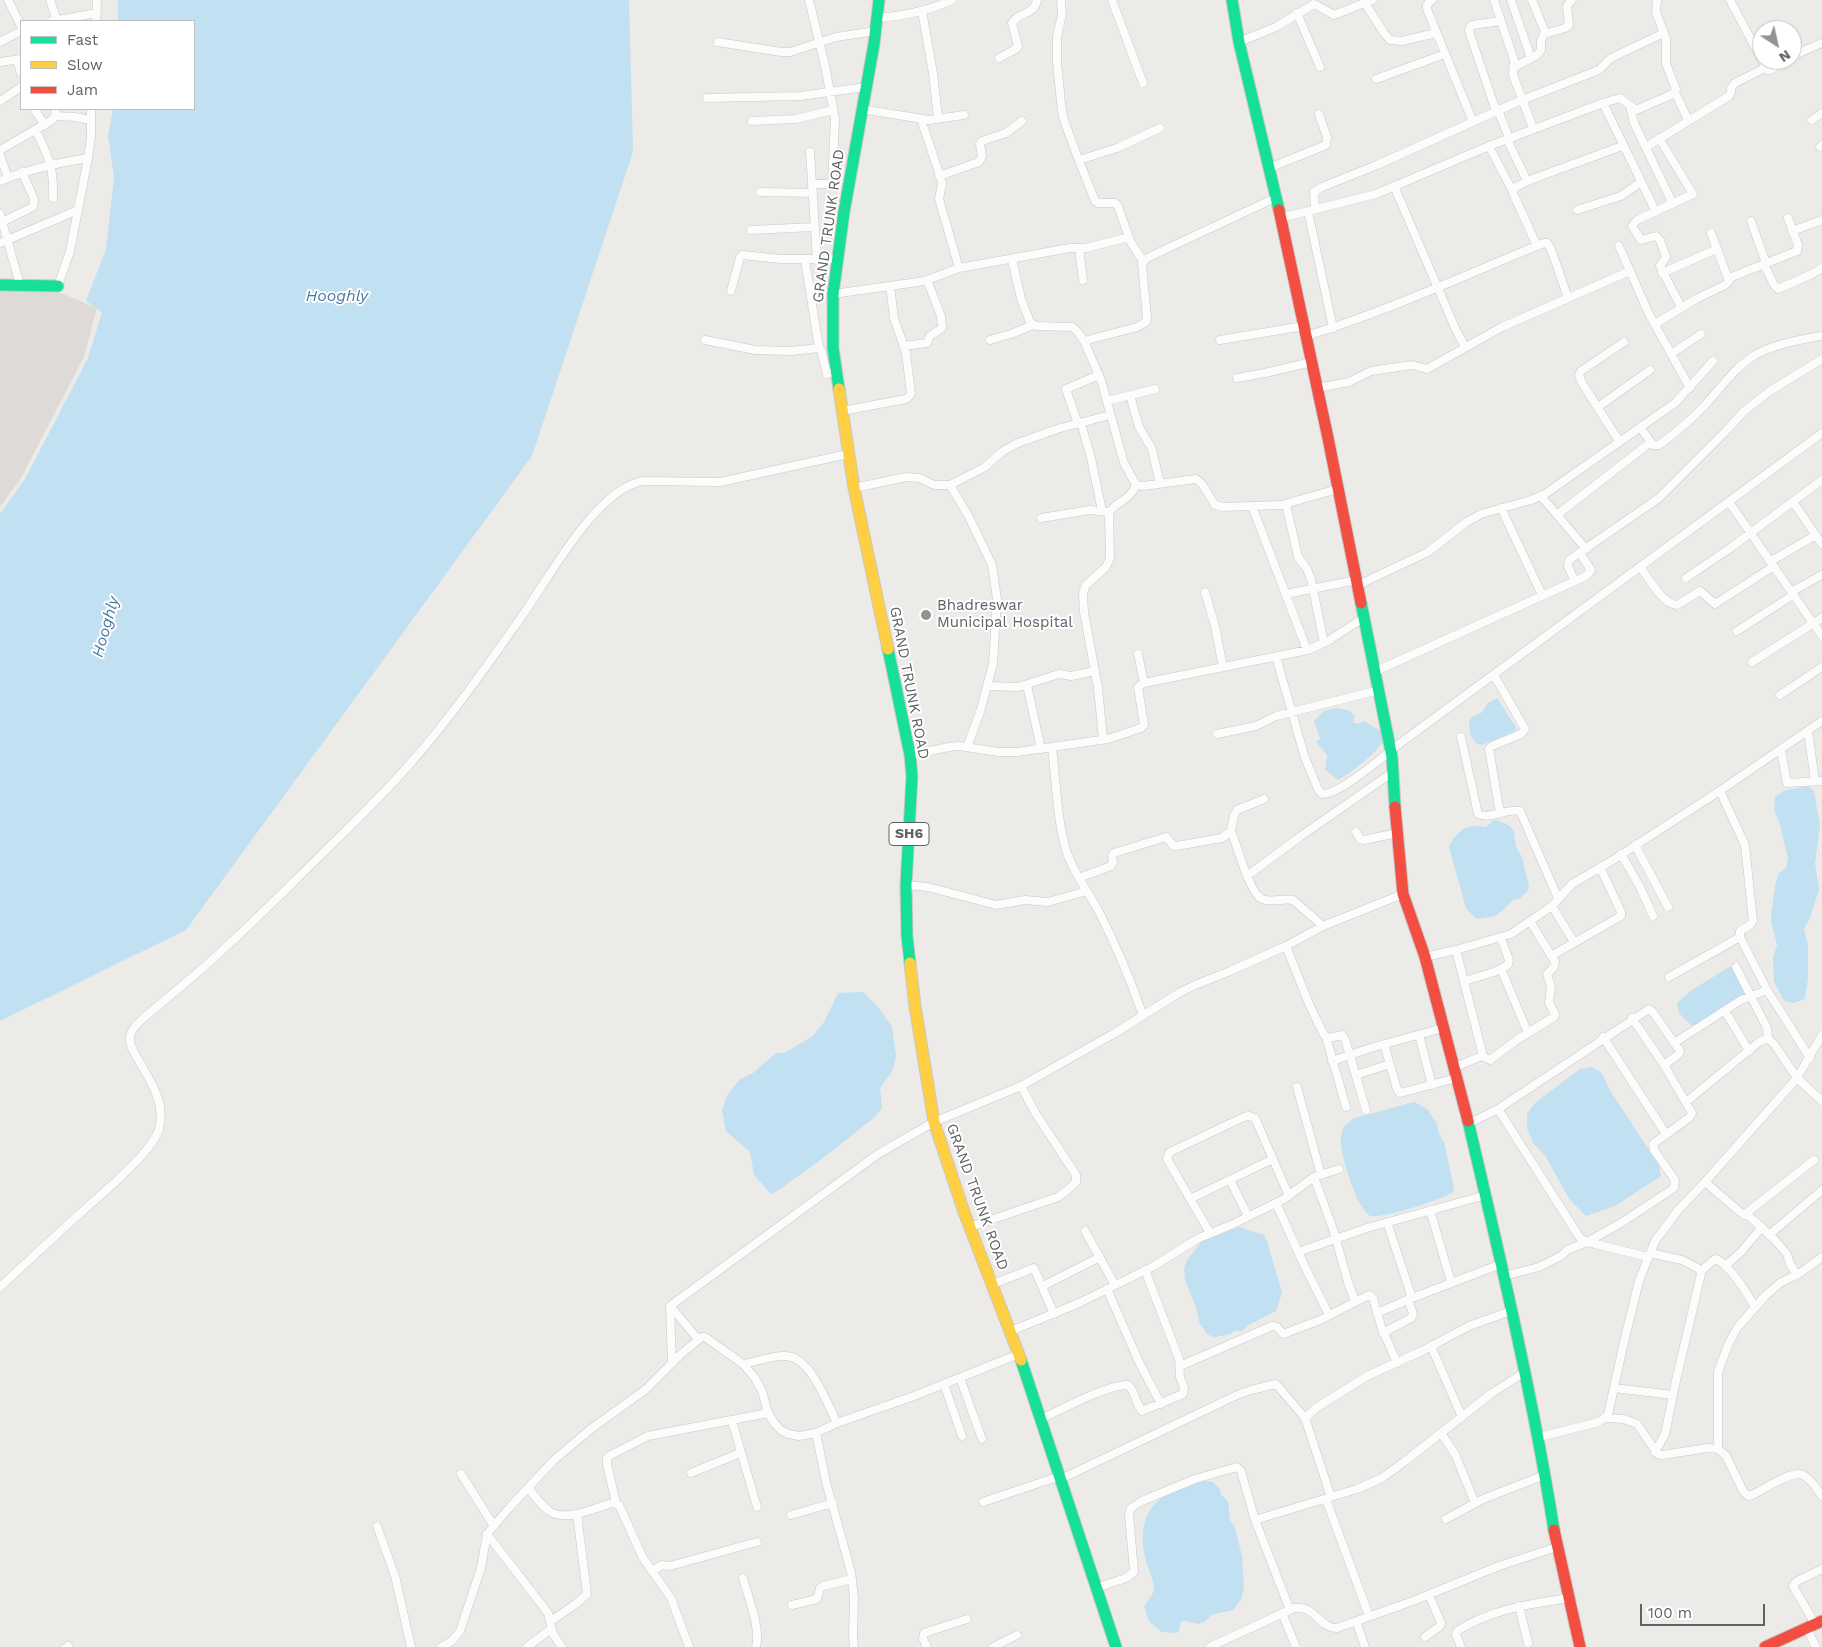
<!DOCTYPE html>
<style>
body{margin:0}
#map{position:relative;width:1822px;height:1647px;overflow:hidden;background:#edebe8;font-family:"Work Sans",sans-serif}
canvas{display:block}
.legend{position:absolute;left:20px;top:20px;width:175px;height:90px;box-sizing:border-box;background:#fff;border:1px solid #bfc0c1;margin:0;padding:6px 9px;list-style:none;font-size:15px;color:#5e6265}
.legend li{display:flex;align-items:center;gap:10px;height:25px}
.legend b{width:25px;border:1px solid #bfc0c1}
.north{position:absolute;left:1752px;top:20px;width:50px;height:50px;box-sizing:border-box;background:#fff;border:1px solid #bfc0c1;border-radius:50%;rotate:145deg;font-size:14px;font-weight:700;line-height:20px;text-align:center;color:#5e6265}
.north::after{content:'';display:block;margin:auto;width:18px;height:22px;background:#909293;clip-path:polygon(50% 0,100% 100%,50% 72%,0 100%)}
.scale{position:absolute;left:1640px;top:1604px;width:125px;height:22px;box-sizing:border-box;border:2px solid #5e6265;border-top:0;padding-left:6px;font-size:15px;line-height:18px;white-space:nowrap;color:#5e6265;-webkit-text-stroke:4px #fff;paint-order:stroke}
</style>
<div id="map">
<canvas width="1822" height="1647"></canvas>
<ul class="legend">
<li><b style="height:6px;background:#16e098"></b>Fast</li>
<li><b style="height:6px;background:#ffcf43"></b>Slow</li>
<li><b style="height:6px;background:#f24e42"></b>Jam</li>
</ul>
<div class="north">N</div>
<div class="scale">100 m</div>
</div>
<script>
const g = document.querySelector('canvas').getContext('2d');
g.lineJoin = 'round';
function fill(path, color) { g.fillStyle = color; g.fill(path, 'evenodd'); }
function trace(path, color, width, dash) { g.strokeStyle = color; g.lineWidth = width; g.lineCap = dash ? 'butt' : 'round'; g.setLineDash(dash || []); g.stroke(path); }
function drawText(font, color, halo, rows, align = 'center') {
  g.font = font + ' "Work Sans",sans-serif'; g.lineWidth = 4; g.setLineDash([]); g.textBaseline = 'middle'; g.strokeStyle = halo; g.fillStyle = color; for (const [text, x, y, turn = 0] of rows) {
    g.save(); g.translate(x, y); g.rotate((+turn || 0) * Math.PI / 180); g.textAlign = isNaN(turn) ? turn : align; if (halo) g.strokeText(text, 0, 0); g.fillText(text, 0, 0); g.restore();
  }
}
fill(new Path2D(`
 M0 288 58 292 97 308 84 357 21 478 0 507Z`), '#dddad8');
fill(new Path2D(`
 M118 0H629L633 152 532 456 186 930 0 1021V514L25 479 88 358 102 312 86 301 106 249 114 177 108 136 113 109H194V21H118Z
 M1497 698 1516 727 1515 731 1482 745 1477 744 1470 735 1469 721 1472 717 1481 713 1489 702Z
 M1336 708C1345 710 1350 708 1355 717L1353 722 1358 724 1364 721 1373 727 1383 731C1383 733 1385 736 1384 738 1384 748 1347 776 1338 780 1333 777 1331 773 1325 770L1327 755 1316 742 1320 739 1314 721 1324 711Z
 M1808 786 1814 791 1820 826 1815 863 1819 889 1810 918 1804 929 1808 945V978L1805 999 1794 1003 1784 1001 1774 982 1773 958 1777 945 1771 921V914L1776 881 1779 873 1786 868 1788 858 1780 825 1774 809 1775 797 1783 791Z
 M1496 820 1510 826 1514 831 1516 847 1522 857 1529 886 1527 892 1520 898 1512 901 1503 910 1495 916 1476 919 1466 908 1449 847C1454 835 1465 824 1479 826 1483 827 1483 828 1487 826 1491 824 1491 821 1496 820Z
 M1729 967H1732C1738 974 1746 986 1744 996L1693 1026 1691 1025 1679 1013 1677 1003 1689 992Z
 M863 992 879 1008 892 1027 896 1056 893 1070 880 1088 882 1108 875 1117C848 1138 822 1160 794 1179 786 1184 780 1190 771 1194L754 1175 750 1152 726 1131 722 1110 727 1096 739 1080 753 1073 776 1053H784L813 1036 824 1022 838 993Z
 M1592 1067 1602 1073 1611 1092 1659 1165 1661 1176 1615 1206 1586 1216 1570 1200 1544 1154 1533 1143 1527 1128V1114L1535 1103 1569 1077 1580 1069Z
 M1414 1102 1427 1109 1437 1124 1439 1134 1444 1142 1454 1188 1452 1193C1436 1201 1386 1218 1370 1216 1365 1212 1361 1206 1358 1200 1352 1187 1336 1145 1342 1132 1344 1125 1349 1122 1355 1118Z
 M1239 1227 1264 1235 1267 1241 1282 1293 1276 1311 1249 1325 1242 1331H1235L1228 1335 1213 1337 1207 1334 1199 1322 1197 1310 1185 1280 1184 1268 1187 1260 1202 1241Z
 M1206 1481 1213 1482 1220 1489 1221 1495 1228 1501 1230 1520 1235 1528 1242 1556 1244 1589 1241 1599 1233 1610 1211 1615 1204 1622 1198 1624 1186 1621H1181L1179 1631 1175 1633 1161 1632 1149 1621 1144 1607C1147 1600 1155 1594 1154 1587 1153 1577 1147 1567 1145 1557 1135 1508 1162 1489 1206 1481Z`), '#c1e0f2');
const street = new Path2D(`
 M8 0 21 26
 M50 0 57 21
 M809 0 825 65 835 119 832 182 829 184H812
 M1061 0 1062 15 1057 36V62L1061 103 1063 117 1076 153 1095 201 1098 203H1115L1118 206 1130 241 1143 261
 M1112 0 1143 83
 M1432 0 1427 5V9L1473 122
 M1494 0 1514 60 1513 75 1533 128
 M1511 0 1531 58
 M1730 0 1767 70H1770L1786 60
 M1365 3 1384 33 1390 40 1402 41 1436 33
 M922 11 933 73 938 118
 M1297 13 1320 67
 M877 18C903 16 928 11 952 0
 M52 21 97 13
 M96 21 97 0
 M1545 34 1565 28 1569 25 1567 6 1572 0
 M0 42 21 31
 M718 42 781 52H790L836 37 876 31
 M1239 42 1276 27 1314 4 1334 15 1372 0
 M1792 56 1822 43
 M999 58 1016 49 1018 46 1012 23C1019 11 1033 17 1037 0
 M17 60 21 73
 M0 62 21 59
 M1513 68 1537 55 1541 50V41L1545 32 1532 0
 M1376 79 1445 54
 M1675 92 1688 120
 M707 98 800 96 866 87
 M0 101 21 87
 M1603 103 1656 212
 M1630 106 1634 123 1673 204
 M34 109 45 125
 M861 109 929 120 964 115
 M1498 110 1509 138
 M1496 111 1469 31 1470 27 1472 25 1501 21
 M55 116 75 117 90 120
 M921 119 941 179 942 184 939 199 959 268
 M1812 120 1822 113
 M752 121 796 119 833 110
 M36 131C49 157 54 168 53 198
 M1659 138 1693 194 1637 220 1632 226 1641 240 1656 236 1660 240 1666 257 1660 266 1661 268 1681 307
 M1507 139 1527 181
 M1489 146 1512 190
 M1646 147 1729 96 1731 92V88L1735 83 1765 68
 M1820 147 1822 145
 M0 150 52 120 55 116 56 109
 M810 152 817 260
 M0 155 8 178
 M1079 160 1117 148 1160 128
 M1269 168 1326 145 1327 137 1319 114
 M939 176 979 162 982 156 980 144 982 141 1006 133 1022 121
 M0 181C29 169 57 163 88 158
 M1394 186 1456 330 1465 347
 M760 192 813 193
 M1315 209 1314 192 1322 187 1377 165 1517 102 1599 70 1611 58 1664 33
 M1577 210 1621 196 1641 182
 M1308 211 1333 328
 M0 214 20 285
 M1281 218 1376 194 1489 146 1603 103 1620 98 1636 110 1673 94 1676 89 1666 64V39L1656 12 1657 0
 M1751 221 1766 263
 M2 222 33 207 34 199 22 172
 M751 230 814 227
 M1792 231 1822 220
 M0 243 78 210
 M1537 246 1513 193 1514 188 1530 180 1622 146
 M1619 246 1649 314 1690 388
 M1079 248 1083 280
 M1012 259 1021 299 1030 322 1036 326 1072 327 1077 331 1084 341 1101 380 1124 463 1136 485 1143 486 1196 479 1202 484 1215 505 1223 507 1281 505 1338 489
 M805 260 819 348
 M1764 264 1774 285 1778 289 1812 274 1822 268
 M1662 273 1717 249
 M1729 278 1797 251 1798 245 1788 218
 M58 286 70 251 88 158 91 137V109
 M731 291 740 257 742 255 781 259H837
 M833 294 925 281 959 268 1070 248H1086L1129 237
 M1655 324 1696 299 1725 285 1729 281 1711 233
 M1306 336C1388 311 1465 275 1544 243H1547L1551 249 1568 298
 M705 340 755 350 791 351 819 348 821 350 827 374 837 371
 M990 340 1011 334 1033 325
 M1220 340 1304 326
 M1084 341 1137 327 1146 322 1147 318 1142 264 1147 258 1275 198
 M904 346 927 343 930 336 942 328 941 316 927 280
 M1671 354 1701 334
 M1237 378 1265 373 1312 362
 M1317 388 1349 382 1371 371 1412 365 1427 369 1502 327 1630 271
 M1130 395 1139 427 1152 449 1160 484
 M1107 401 1155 389
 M1598 407 1650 370
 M842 411 906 399 911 394 906 353 894 318 890 286
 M1081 423 1091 458 1102 511
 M1078 424 1066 389 1099 375
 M1640 427 1653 445H1659C1675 433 1690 421 1703 407 1720 389 1734 368 1755 355 1773 345 1802 339 1822 336
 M1619 441 1582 383 1579 375 1581 371 1624 342
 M950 485 969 517 992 565 997 599 993 664 980 712 967 747
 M854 488 906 477 920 478 934 485H950L985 467 1003 451 1018 443 1057 429 1110 415
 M1541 496 1586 549
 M1729 502 1822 636
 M1793 502 1822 544
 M1286 504 1298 557 1307 569 1311 579 1324 643
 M1252 506 1307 650
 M1501 508 1542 595
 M1557 515 1651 442
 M1041 518 1090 510 1107 512
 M1771 561 1816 535
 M1640 567C1649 578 1663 605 1677 605L1700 591 1715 604 1774 566
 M1686 578 1729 549 1822 480
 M1574 580 1568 566 1569 560 1659 498 1724 433 1743 412 1770 391 1822 359
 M1358 585 1428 552 1465 523 1481 514 1531 500 1545 494 1675 403 1713 361
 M1205 592 1215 626 1223 667
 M1791 592 1822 575
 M1286 594 1357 580
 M1737 631 1793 595
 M1138 654 1144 683
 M1276 657 1305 758 1318 789 1322 794C1338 795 1377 761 1391 751
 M1752 662 1822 618
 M1376 671 1584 577 1588 574 1591 570 1580 553
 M1494 675 1525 729 1521 734 1492 746 1489 749 1500 813
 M1027 685 1041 749
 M988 686 1018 687 1059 674 1071 676 1095 671
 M1780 695 1822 667
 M1808 731 1815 781
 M1217 734 1256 726 1276 716 1379 690
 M1461 737 1478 814C1490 820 1507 808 1520 811L1558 898
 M1103 739 1098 688 1084 612 1083 593 1086 585 1106 567 1110 558 1109 513C1117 500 1129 502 1136 485
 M1052 748C1056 780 1057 820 1066 850 1073 873 1089 892 1100 914 1117 947 1131 981 1143 1016
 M1391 750 1822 433
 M1781 750 1787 783 1822 781
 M910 755 949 747 959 746 999 752H1017L1108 739 1141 728 1144 725 1138 687 1144 683 1308 650 1328 641 1365 617
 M1720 791 1745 845 1753 921 1750 925 1740 931V937L1767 990 1810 1058
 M1231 831C1237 845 1249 892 1262 899 1270 903 1284 898 1293 900L1323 926
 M1356 832 1360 839 1364 840 1397 833
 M1635 845 1668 907
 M1621 854 1640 887 1653 916
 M1247 876 1301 836 1393 772
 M1079 878 1111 866 1113 862 1112 856 1114 853 1166 837 1174 846H1176L1222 838 1231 831 1234 815 1237 810 1264 799
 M906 885 928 887 996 905 1025 900 1048 902 1087 891
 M1552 906 1574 942
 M1286 946 1309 1004 1324 1035 1328 1038 1342 1035 1345 1039 1366 1110
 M1456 950 1483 1056
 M1551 956 1621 916V912L1600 867
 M1425 957 1456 950 1511 934 1552 906 1572 884 1613 860 1715 794 1822 721
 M1736 967 1767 1028 1768 1038
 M1501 969 1528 1033
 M1669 977 1740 937
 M1465 981 1494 972 1508 965 1509 960 1501 938
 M1725 1011 1749 1051
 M1419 1035 1432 1085
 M1326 1037 1346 1107
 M1603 1037 1666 1134
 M1674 1043 1741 1000 1767 990
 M1384 1044 1397 1089 1400 1093 1457 1078
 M1332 1061 1374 1047 1443 1028
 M1455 1067 1482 1056 1490 1060 1518 1039 1554 1017 1555 1014 1549 1003 1551 987 1547 974 1554 967 1555 962 1530 921
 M1356 1075 1390 1064
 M1297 1087 1321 1175
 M1686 1102 1759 1042 1768 1038 1774 1044 1797 1078 1822 1101
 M1498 1109 1580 1238 1587 1242 1648 1257
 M1468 1124 1498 1109 1649 1009 1652 1011 1680 1051 1679 1054 1664 1065
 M1314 1177 1333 1229 1348 1282 1355 1301
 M1230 1180 1248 1216
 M1705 1182 1740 1212 1750 1217 1774 1239 1787 1254 1790 1264 1797 1275
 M1190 1199 1273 1159
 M1276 1203 1306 1269 1329 1315
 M1430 1210 1451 1282
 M1744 1215 1814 1160
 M1387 1222 1412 1298
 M970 1227 1058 1197 1066 1191 1076 1182V1175L1036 1114 1021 1086
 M1085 1231 1115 1285
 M1210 1233 1167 1159 1169 1153 1172 1151 1244 1117 1249 1116 1255 1118 1289 1196
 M1769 1235 1822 1190
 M1298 1252 1367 1228 1486 1195
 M1650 1253 1682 1260 1699 1269 1701 1274 1675 1385 1665 1434 1655 1452
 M1725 1266 1741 1252 1762 1227
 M1701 1271 1715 1259C1728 1262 1748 1295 1755 1307
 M1504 1276 1539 1267 1561 1256 1567 1250 1587 1242 1621 1223 1674 1188 1675 1180 1654 1150 1653 1144 1690 1117 1692 1113 1664 1065 1632 1018
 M993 1284 1034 1268 1054 1314
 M1043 1286 1100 1257
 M0 1287C28 1261 56 1235 85 1209 103 1193 154 1150 159 1129 166 1104 151 1082 139 1061 135 1054 129 1046 130 1037 131 1030 136 1025 140 1021 162 1002 185 984 206 965 246 930 283 892 321 855 350 826 381 797 408 766 450 719 486 667 522 616 549 578 596 489 643 481L720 482 848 454
 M1107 1289 1139 1362 1161 1404
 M670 1306 672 1363
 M1377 1313 1412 1298 1501 1264
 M1011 1331 1079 1303 1152 1267 1199 1238 1231 1225 1284 1199 1314 1177 1339 1169
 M1383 1333 1411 1318 1413 1314 1408 1299
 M698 1339 670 1306 878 1154 934 1122 1021 1086 1115 1033 1179 993 1195 985 1228 972 1286 946 1323 926 1403 894
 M1431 1346 1462 1417
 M743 1364C756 1362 772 1355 786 1356 811 1357 827 1403 837 1423
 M1180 1366 1272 1326 1277 1327 1283 1334 1320 1320 1369 1295 1373 1298 1381 1326 1397 1363
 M960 1378 982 1439
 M944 1384 962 1436
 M1614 1388 1673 1395
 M1305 1418 1316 1408 1367 1376 1424 1350 1469 1326 1511 1311
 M1605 1418 1624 1419 1637 1424 1658 1454 1662 1455 1708 1448 1718 1449 1726 1456 1743 1491 1748 1496 1752 1495C1763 1490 1793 1469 1803 1475 1811 1479 1817 1489 1822 1496
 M1041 1419C1060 1410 1109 1384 1128 1385 1136 1392 1135 1403 1142 1411L1183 1394 1184 1388 1180 1377 1179 1359 1145 1270
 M732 1421 757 1507
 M816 1433 826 1482 851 1572 854 1598 853 1636 854 1647
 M1441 1433 1455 1454 1475 1503
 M1539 1437 1599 1422 1608 1415 1624 1342 1639 1281 1655 1241 1679 1209 1705 1182 1797 1078 1822 1035
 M1718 1449V1372L1728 1345 1737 1328 1766 1295 1780 1283 1800 1273 1822 1257
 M691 1473 740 1453
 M461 1474 494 1526
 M1061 1479 1237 1395 1251 1390 1276 1384 1305 1418 1331 1497
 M528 1488C535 1496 541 1505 549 1511 566 1523 596 1507 613 1503L619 1505 643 1558 671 1598 689 1647
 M1326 1499 1369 1616
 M983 1502 1060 1476
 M616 1503 607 1464V1458L611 1455 648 1436 768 1413
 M791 1515 833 1503
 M1446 1519 1483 1499 1545 1475
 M1255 1520 1357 1489 1382 1478 1404 1462 1492 1393 1525 1372
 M377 1526 395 1576 411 1647
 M487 1534 548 1613 553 1634 562 1647
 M652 1571 662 1565 670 1566 757 1542
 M743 1578C748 1597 761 1628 756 1647
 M1096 1588 1126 1578 1134 1572 1129 1514 1131 1508 1142 1501 1195 1479 1237 1467 1241 1471 1255 1520 1290 1610
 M792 1605 817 1599 820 1588 823 1586 852 1579
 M1519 1606 1528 1643
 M1282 1613 1296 1647
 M551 1621 577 1603 587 1594 577 1514
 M1356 1621 1365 1647
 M1815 1624 1793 1586 1797 1581 1822 1569
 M1807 1629 1816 1647
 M1425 1637 1440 1626 1441 1623 1429 1595
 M66 1647 68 1646
 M441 1647 452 1641 460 1631 481 1568 487 1534 509 1508 554 1460 592 1428 645 1390 681 1354 702 1337H705L743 1364 755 1378 762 1391 768 1413 775 1424 782 1431 789 1434 799 1436 816 1433 837 1423 914 1396 1019 1354
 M527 1647 551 1629
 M927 1647 923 1638 924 1633 967 1619
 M993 1647 1017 1635
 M1210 1647 1294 1608C1316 1605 1318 1628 1337 1628L1413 1601 1499 1566 1557 1547
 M1461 1647 1456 1635 1457 1631C1491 1609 1530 1604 1569 1598`);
const fast = new Path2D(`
 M1232 0 1239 42 1279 210
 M0 285 58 286
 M839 389 833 348V294L844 212 874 44 879 0
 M1361 603 1392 757 1395 807
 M888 649 910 755 912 776 906 885 907 936 910 963
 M1468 1121C1500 1257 1532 1392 1554 1530
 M1021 1360 1116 1647`);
const slow = new Path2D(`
 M839 389 854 488 888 649
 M910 963 915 1006 934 1122 964 1212 1021 1360`);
const jam = new Path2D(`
 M1279 210 1328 438 1361 603
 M1395 807 1403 894 1425 957 1468 1121
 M1554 1530 1580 1647
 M1765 1647 1822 1621`);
trace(street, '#c7c8c8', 9);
trace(fast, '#c7c8c7', 13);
trace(slow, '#c7c8c7', 13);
trace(jam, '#c7c8c7', 13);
trace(street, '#fcfcfc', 8);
trace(fast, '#16e098', 11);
trace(slow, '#ffcf43', 11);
trace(jam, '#f24e42', 11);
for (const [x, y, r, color] of [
 [926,615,6,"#909293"]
]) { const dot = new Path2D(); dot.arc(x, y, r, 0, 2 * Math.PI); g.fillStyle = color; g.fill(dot); trace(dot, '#fff', 2); }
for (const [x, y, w] of [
 [909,834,40]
]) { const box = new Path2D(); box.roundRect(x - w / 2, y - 11.5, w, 23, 4); g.fillStyle = '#fff'; g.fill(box); trace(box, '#5e6265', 1); }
drawText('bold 14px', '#5e6265', null, [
 ["SH6",909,834]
]);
drawText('15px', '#5e6265', '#fff', [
 ["GRAND TRUNK ROAD",829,226,-82],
 ["GRAND TRUNK ROAD",909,683,79],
 ["GRAND TRUNK ROAD",977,1197,70]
]);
drawText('15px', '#5e6265', '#fff', [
 ["Bhadreswar",937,606],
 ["Municipal Hospital",937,623]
], 'left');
drawText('italic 16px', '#4879a0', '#fff', [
 ["Hooghly",337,296],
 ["Hooghly",106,627,-74]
]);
</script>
